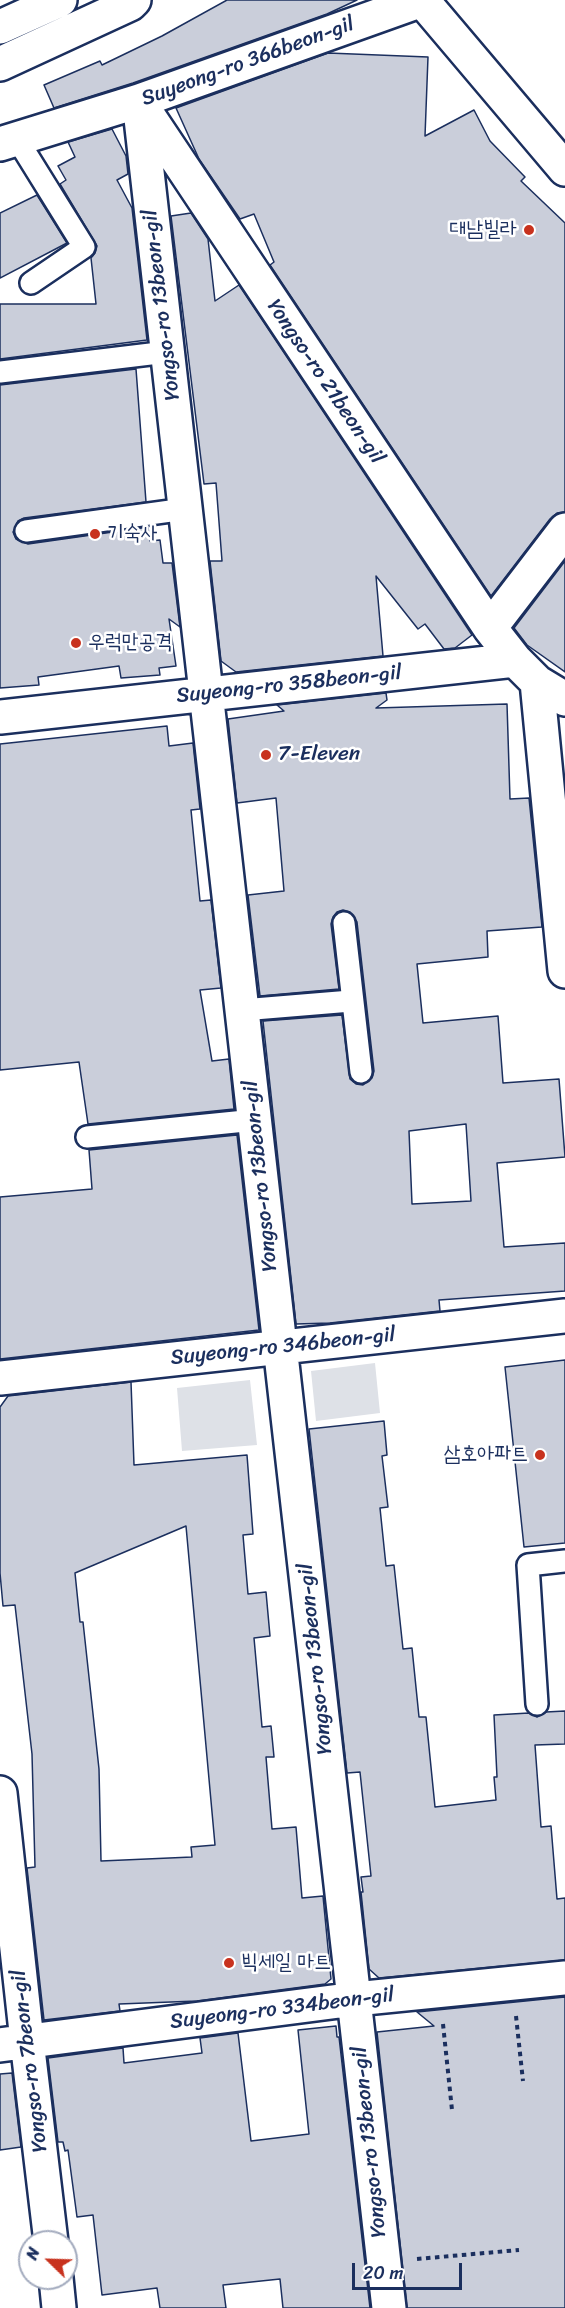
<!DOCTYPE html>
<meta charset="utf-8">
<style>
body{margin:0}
#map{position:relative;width:565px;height:2308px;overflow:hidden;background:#fff;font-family:Sriracha,sans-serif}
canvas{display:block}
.north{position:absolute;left:18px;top:2230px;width:60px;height:60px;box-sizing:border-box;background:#fff;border:2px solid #a4acbf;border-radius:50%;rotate:293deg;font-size:16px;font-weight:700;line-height:24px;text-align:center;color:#1b2f5e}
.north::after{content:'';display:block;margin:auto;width:21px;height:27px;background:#c8321e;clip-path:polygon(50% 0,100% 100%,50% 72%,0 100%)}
.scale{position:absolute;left:352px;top:2263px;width:110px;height:27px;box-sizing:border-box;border:3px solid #1b2f5e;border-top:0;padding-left:8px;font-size:18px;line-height:21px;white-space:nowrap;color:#1b2f5e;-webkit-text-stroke:4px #fff;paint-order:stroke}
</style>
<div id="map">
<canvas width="565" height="2308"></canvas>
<div class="north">N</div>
<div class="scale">20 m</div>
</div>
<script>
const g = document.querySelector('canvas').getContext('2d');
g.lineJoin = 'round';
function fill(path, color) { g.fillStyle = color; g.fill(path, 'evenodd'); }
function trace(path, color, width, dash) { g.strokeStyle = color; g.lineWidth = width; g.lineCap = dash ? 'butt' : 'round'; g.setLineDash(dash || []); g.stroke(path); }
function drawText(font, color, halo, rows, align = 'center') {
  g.font = font + ' Sriracha,"Poor Story",sans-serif'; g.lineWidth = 5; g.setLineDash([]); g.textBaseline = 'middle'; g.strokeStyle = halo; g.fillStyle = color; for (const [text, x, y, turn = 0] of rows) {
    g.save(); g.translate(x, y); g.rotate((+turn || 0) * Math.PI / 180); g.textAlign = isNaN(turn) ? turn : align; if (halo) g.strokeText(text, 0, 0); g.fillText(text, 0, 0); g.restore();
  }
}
fill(new Path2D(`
 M375 1363 380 1413 316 1421 311 1371Z
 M250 1380 257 1445 182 1451 177 1388Z`), '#dee1e7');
const building = new Path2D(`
 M227 0H357L327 14 133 83 54 108 44 85 100 61 102 65 162 36Z
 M328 53 428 57 425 136 474 110 490 141 525 177 521 181 565 223V512L557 513 550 519 491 596 270 265 274 262 254 214 240 219 199 159 176 108Z
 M112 129 126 156 128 174 117 180 132 208 147 340 0 359V304H96L91 258 95 253 97 246 60 184 66 180 58 166 75 157 68 142Z
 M37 195 67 243 0 278V213Z
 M191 213 208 239 215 301 239 285 472 635 455 648 444 649 425 624 418 629 376 576 383 656 236 672 221 661 210 561H222L216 483 204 484 171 216Z
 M136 369 146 502 24 518 18 521 13 532 16 539 28 544 148 527 150 541 160 540 163 563H172L180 627 169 619 176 666 159 668 160 675 121 678 119 666 38 677 39 685 0 688V385Z
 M565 561V672L527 645 514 628Z
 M386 693 387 700 376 708 507 704 510 799 529 798 542 927 487 931 488 957 417 964 423 1023 498 1016 503 1083 559 1079 565 1157 497 1163 504 1247 565 1243V1291L439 1300 440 1311 330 1323 296 1324 263 1021 342 1015 350 1079 356 1084 363 1085 372 1078 374 1071 357 922 350 912 343 910 337 912 333 917 331 924 339 989 260 996 248 895 284 891 276 798 237 803 228 719 284 711 277 705ZM466 1124 471 1201 412 1204 409 1131Z
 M167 726 169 746 193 743 200 809 191 810 200 901 211 900 221 988 200 990 212 1061 229 1059 234 1109 88 1124 79 1062 0 1070V744Z
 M237 1135 259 1330 0 1359V1197L92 1189 89 1150Z
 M565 1360V1543L524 1547 505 1367Z
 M131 1382 134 1465 247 1455 253 1534 243 1535 248 1594 266 1592 270 1636 254 1638 262 1727 271 1726 274 1757H266L272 1829 296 1827 302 1898 323 1896 331 1979 325 1984 197 2001 119 2004 120 2011 44 2020 27 1868 35 1867 32 1754 15 1605 3 1606 0 1573V1407L8 1396ZM186 1526 215 1845 191 1847 192 1857 101 1861 99 1769 83 1622H80L75 1573Z
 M384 1421 387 1455 382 1456 388 1507 380 1508 386 1566 394 1565 403 1649 412 1648 419 1717H426L435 1807 496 1800 494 1777H497L494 1715 529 1713 537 1717 546 1712 565 1711V1744L535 1745 541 1827 551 1826 557 1899 565 1898V1960L379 1978 369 1969 361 1892H363L361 1877 371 1876 360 1772 347 1773 309 1429Z
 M565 1997V2308H407L377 2032 434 2026 417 2012Z
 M336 2026 337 2037H339L370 2308H283L280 2279 223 2285 226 2308H160L157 2288 102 2295 93 2215 77 2217 68 2150 65 2151 63 2142H58L48 2058 123 2048 124 2063 202 2053 200 2038 238 2033 251 2141 309 2134 298 2030Z
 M12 2073 21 2147 0 2150V2074Z`);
fill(building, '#caceda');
trace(building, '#1b2f5e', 1.5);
const service = new Path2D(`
 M17 139 84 247 31 283
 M0 372 167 352
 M26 531 185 509
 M344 923 361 1072
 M242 1010 351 1001
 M87 1137 255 1120
 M537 1704 528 1565 565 1561`);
const minor = new Path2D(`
 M139 101 389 2308
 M143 108 490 628 515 660 537 682 565 699
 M0 144 139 101 422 0 565 169
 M490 628 565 530
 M537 682 565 971
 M0 717 515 660
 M0 1378 565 1316
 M0 1793 27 2041 51 2242
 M0 2045 355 1999 565 1978
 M56 2278 59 2308`);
const secondary = new Path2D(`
 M0 27 60 0
 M0 64 130 4 134 0`);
trace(service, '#1b2f5e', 26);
trace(minor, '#1b2f5e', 38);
trace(secondary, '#1b2f5e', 38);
trace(new Path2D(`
 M516 2016 523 2081
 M443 2024 452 2110
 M417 2259 519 2250`), '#1b2f5e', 4, [4.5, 4.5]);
trace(service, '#fff', 21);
trace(minor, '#fff', 33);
trace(secondary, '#fff', 33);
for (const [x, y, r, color] of [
 [529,230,6,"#c8321e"],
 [95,534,6,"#c8321e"],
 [76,643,6,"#c8321e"],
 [266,755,6,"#c8321e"],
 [540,1455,6,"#c8321e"],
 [229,1963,6,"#c8321e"]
]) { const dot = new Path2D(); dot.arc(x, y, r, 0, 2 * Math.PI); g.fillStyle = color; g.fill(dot); trace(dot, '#fff', 2); }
drawText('21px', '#1b2f5e', '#fff', [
 ["Suyeong-ro 366beon-gil",248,62,-20],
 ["Yongso-ro 13beon-gil",162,305,-97],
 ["Yongso-ro 21beon-gil",325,382,56],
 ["Suyeong-ro 358beon-gil",289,685,-6],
 ["Yongso-ro 13beon-gil",261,1176,-96],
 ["Suyeong-ro 346beon-gil",283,1347,-6],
 ["Yongso-ro 13beon-gil",316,1659,-96],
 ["Suyeong-ro 334beon-gil",282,2009,-7],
 ["Yongso-ro 7beon-gil",30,2061,-97],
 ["Yongso-ro 13beon-gil",370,2142,-96]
]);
drawText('21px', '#1b2f5e', '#fff', [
 ["대남빌라",517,230,"right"],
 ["기숙사",107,534],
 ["우럭만공격",88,643],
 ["7-Eleven",278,755],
 ["삼호아파트",528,1455,"right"],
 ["빅세일 마트",241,1963]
], 'left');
</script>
